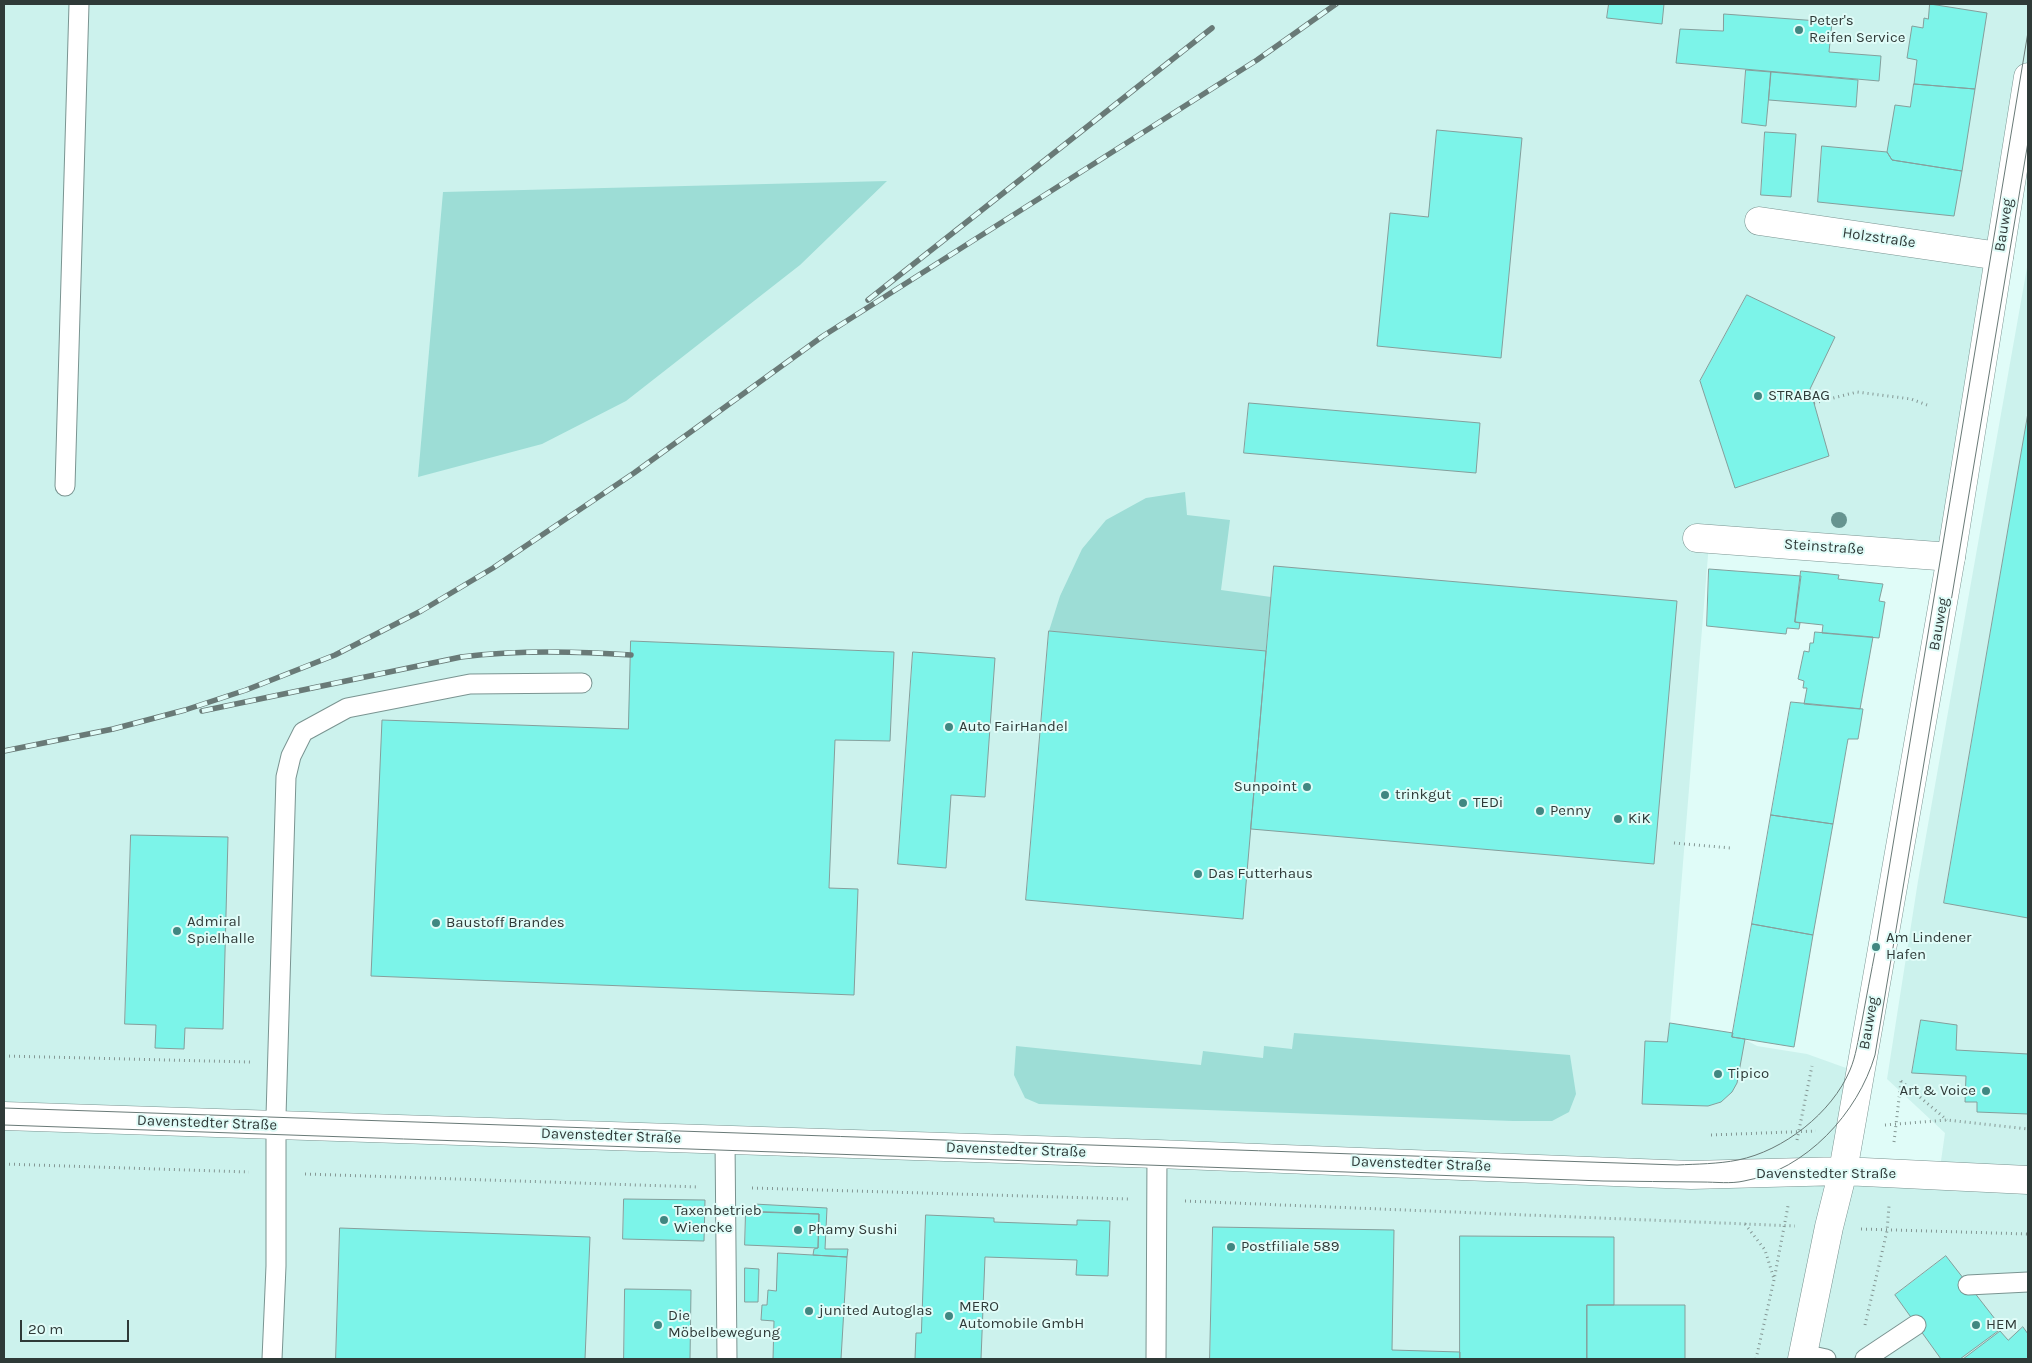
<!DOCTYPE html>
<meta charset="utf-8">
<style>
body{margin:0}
#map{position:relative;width:2032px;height:1363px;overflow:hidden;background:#e0fcf8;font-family:Karla,sans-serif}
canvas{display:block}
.frame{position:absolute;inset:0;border:5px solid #2f3a38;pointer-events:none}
.scale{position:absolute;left:20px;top:1320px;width:109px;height:22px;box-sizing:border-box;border:2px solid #2f3a38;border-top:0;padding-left:6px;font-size:15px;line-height:18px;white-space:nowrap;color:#2f3a38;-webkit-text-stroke:4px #e0fcf8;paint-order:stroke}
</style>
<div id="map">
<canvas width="2032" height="1363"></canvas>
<div class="frame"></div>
<div class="scale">20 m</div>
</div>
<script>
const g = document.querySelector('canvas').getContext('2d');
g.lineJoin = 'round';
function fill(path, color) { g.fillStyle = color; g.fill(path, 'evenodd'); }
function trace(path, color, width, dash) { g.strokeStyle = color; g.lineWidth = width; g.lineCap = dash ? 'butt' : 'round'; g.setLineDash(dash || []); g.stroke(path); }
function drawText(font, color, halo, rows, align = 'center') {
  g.font = font + ' Karla,sans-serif'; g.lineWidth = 4; g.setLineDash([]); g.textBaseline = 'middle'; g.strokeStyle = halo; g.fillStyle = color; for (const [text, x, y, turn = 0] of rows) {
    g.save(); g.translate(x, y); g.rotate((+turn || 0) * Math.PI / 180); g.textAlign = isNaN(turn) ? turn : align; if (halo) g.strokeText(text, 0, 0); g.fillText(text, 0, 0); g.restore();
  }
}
fill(new Path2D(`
 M4 4H2028V77L1946 563 1709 543 1670 1023 1733 1033 1757 1046 1807 1054 1860 1073 1844 1171 1939 1175 1945 1133 1887 1079 1918 881 2028 262V1359H4Z`), '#ccf2ed');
fill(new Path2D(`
 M887 181 800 265 626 401 542 444 418 477 443 192Z
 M1185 492 1187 515 1230 520 1221 590 1271 597 1266 651 1049 631 1060 596 1082 549 1106 520 1146 498Z
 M1294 1033 1570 1055 1576 1094 1569 1112 1552 1121H1513L1039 1104 1025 1098 1014 1075 1016 1046 1201 1065 1203 1051 1263 1058 1264 1046 1292 1049Z`), '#9dddd6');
const building = new Path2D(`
 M1609 4H1664L1662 24 1607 18Z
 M1930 4 1987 13 1975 89 1914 84 1917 60 1907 58 1912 26 1923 28 1924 18 1928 19Z
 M1724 14 1832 22 1829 52 1881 56 1879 81 1676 63 1680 29 1723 31Z
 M1746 70 1771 72 1766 126 1742 123Z
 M1771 72 1858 80 1856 107 1769 100Z
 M1914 84 1975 89 1962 171 1892 160 1887 152 1895 105 1910 107Z
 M1437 130 1522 138 1501 358 1377 346 1390 213 1428 217Z
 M1765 132 1796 134 1791 197 1761 195Z
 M1822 146 1887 152 1892 160 1962 171 1954 216 1818 202Z
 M1747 295 1835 337 1810 389 1829 456 1735 488 1700 381Z
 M1249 403 1480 423 1476 473 1244 453Z
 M2028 413V918L1944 903Z
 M1274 566 1677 601 1654 864 1251 829Z
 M1709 569 1801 576 1795 622 1800 623 1799 629 1787 628 1786 634 1707 626Z
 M1801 571 1839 575 1838 579 1883 584 1879 601 1885 602 1879 638 1822 633 1823 625 1795 622Z
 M1049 631 1266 651 1243 919 1026 900Z
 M1815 632 1873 637 1860 709 1804 704 1807 688H1803L1804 681 1798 679 1804 651 1809 652 1810 643H1813Z
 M631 641 894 652 890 741 835 740 829 888 858 889 854 995 371 976 382 720 628 729Z
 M913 652 995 658 985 797 951 795 946 868 898 864Z
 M1791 702 1863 709 1858 739H1848L1833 824 1771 815Z
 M1771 815 1833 824 1813 935 1752 924Z
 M131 835 228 837 223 1029 185 1028 184 1049 155 1048 156 1025 125 1024Z
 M1752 924 1813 935 1794 1047 1732 1037Z
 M1921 1020 1957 1025 1956 1050 2028 1054V1114L1977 1112V1102H1965L1966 1076 1912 1073Z
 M1670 1023 1733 1033 1732 1037 1745 1039 1737 1083 1732 1092 1721 1102 1708 1106 1642 1104 1645 1041 1667 1042Z
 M624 1199 705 1200 704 1241 623 1239Z
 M754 1204 827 1208 825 1249H848L847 1257 813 1255 814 1249 818 1248 819 1214 753 1212Z
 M746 1211 819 1214 818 1248 745 1245Z
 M926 1215 994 1218V1222L1077 1225V1220L1110 1221 1108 1276 1076 1275 1077 1260 985 1257 981 1359H915L916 1333H921Z
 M1213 1227 1394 1230 1392 1350 1460 1352V1359H1210Z
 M340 1228 590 1237 585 1359H336Z
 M1460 1236 1614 1237V1305H1587V1359H1460Z
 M778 1253 847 1257 841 1359H773L774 1321 761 1320 762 1305H767L768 1290 776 1291Z
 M1946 1256 2002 1328 1960 1359H1941L1895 1295Z
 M745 1268 759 1269 758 1302H745Z
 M625 1289 691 1290 690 1359H624Z
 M1587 1305H1685V1359H1587Z
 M2023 1327 2028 1334V1359H1963L2000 1331 2008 1340Z`);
fill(building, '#7cf4e9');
trace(building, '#859f9c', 1);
const lane = new Path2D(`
 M65 486 79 4
 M725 1140 727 1359
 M1968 1285 2028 1282
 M1803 1354 1826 1359
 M272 1359 276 1266V1116L286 777 291 756 303 732 347 708 470 684 582 683
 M1156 1359 1157 1154
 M1865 1359 1916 1325`);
const street = new Path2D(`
 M1759 221 1999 256
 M1697 538 1951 557`);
const secondary = new Path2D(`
 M4 1116 1157 1154 1691 1175 1843 1171 2028 1180
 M1802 1359 1829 1227 1843 1171 1951 557 2028 77`);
trace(lane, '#7a9491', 21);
trace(street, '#7a9491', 29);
trace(secondary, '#7a9491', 29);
trace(new Path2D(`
 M1814 403 1857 392 1911 399 1927 405
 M1674 843 1731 848
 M4 1056 250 1062
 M1901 1081 1947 1120
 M1885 1125 1947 1120 2028 1129
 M1711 1135 1816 1131
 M1797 1140 1812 1066
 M1894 1142 1901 1081
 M4 1164 249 1172
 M305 1174 699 1187
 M752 1188 1128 1199
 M1185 1201 1795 1226
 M1745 1224 1765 1250 1774 1279
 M1861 1229 2028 1234
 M1865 1325 1887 1231 1889 1206
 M1756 1359 1774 1280 1788 1206`), '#849794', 3, [1, 4]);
trace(lane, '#fff', 19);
trace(street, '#fff', 28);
trace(secondary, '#fff', 28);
trace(new Path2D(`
 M4 1108 1677 1165C1697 1164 1718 1164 1738 1160 1783 1151 1832 1113 1850 1070 1856 1056 1858 1040 1861 1026 1866 999 1871 973 1876 947L2028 32
 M4 1125 1603 1181C1636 1181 1669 1182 1702 1182 1716 1182 1731 1184 1744 1181 1806 1170 1858 1113 1875 1055L2028 142`), '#697a77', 1);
const rail = new Path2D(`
 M868 300 1212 28
 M202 711 461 657C518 650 573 651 631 655
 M4 751 113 729 185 710 246 690 335 655 421 611 493 568 634 473 823 336 1257 60 1336 4`);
trace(rail, '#697a77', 5.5);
trace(rail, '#e0fcf8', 4, [11]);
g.fillStyle = '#669490';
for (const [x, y] of [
 [1839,520]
]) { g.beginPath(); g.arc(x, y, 8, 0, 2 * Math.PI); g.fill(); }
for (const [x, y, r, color] of [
 [1799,30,5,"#408781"],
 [1758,396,5,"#408781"],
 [949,727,5,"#408781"],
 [1307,787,5,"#408781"],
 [1385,795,5,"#408781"],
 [1463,803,5,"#408781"],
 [1540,811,5,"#408781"],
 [1618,819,5,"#408781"],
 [1198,874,5,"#408781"],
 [436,923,5,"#408781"],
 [177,931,5,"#408781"],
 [1876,947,5,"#408781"],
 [1718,1074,5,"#408781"],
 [1986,1091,5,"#408781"],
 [664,1220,5,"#408781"],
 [798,1230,5,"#408781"],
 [1231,1247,5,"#408781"],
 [809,1311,5,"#408781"],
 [949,1316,5,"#408781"],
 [658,1325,5,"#408781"],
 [1976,1325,5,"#408781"]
]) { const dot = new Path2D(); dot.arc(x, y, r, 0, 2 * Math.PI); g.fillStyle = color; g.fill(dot); trace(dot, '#e0fcf8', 2); }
drawText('15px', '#2f3a38', '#e0fcf8', [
 ["Peter's",1809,21],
 ["Reifen Service",1809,38],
 ["STRABAG",1768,396],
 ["Auto FairHandel",959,727],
 ["Sunpoint",1297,787,"right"],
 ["trinkgut",1395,795],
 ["TEDi",1473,803],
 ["Penny",1550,811],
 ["KiK",1628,819],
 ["Das Futterhaus",1208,874],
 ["Admiral",187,922],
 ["Spielhalle",187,939],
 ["Baustoff Brandes",446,923],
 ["Am Lindener",1886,938],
 ["Hafen",1886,955],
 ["Tipico",1728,1074],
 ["Art & Voice",1976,1091,"right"],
 ["Taxenbetrieb",674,1211],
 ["Wiencke",674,1228],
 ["Phamy Sushi",808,1230],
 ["Postfiliale 589",1241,1247],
 ["MERO",959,1307],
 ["Automobile GmbH",959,1324],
 ["junited Autoglas",819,1311],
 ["Die",668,1316],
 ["Möbelbewegung",668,1333],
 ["HEM",1986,1325]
], 'left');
drawText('15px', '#2f3a38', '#e0fcf8', [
 ["Bauweg",2004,225,-81],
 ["Holzstraße",1879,238,8],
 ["Steinstraße",1824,547,4],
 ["Bauweg",1939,624,-80],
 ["Bauweg",1869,1023,-80],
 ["Davenstedter Straße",207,1123,2],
 ["Davenstedter Straße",611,1136,2],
 ["Davenstedter Straße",1016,1150,2],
 ["Davenstedter Straße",1421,1164,2],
 ["Davenstedter Straße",1826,1174]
]);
</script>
